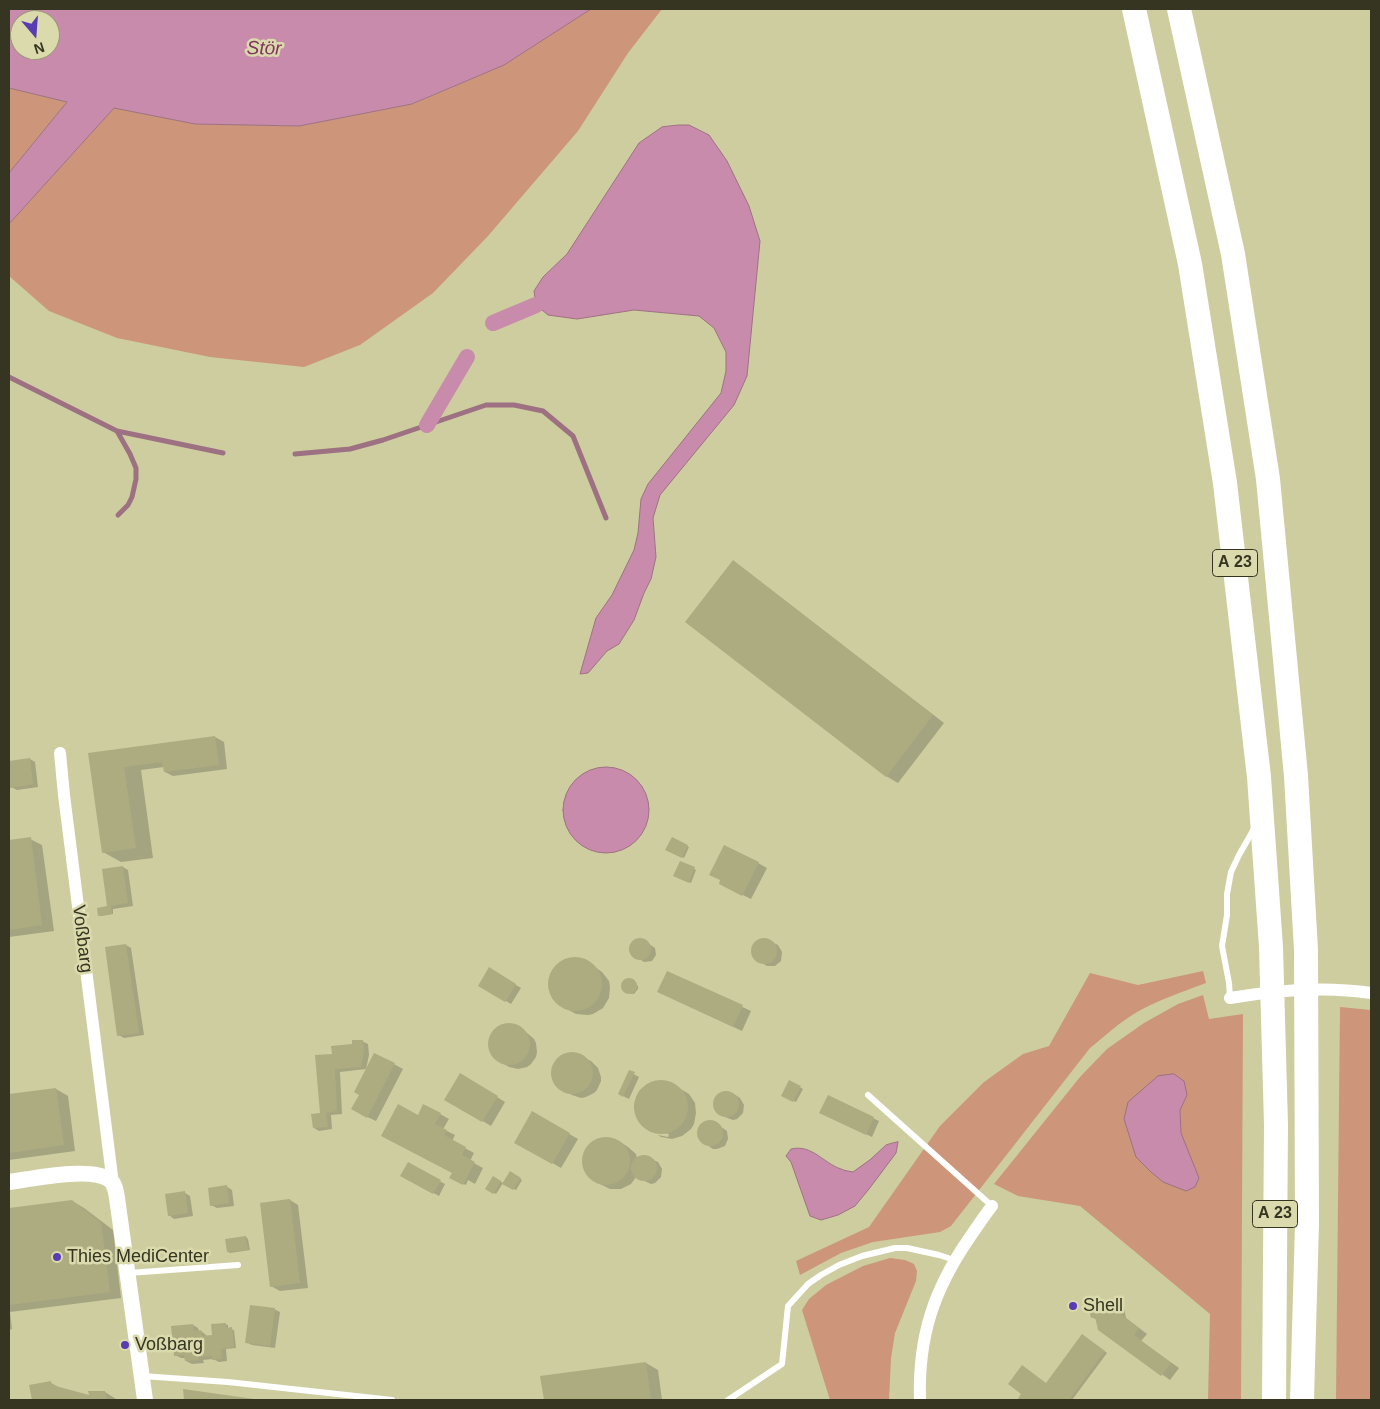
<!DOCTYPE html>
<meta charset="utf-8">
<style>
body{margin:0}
#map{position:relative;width:1380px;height:1409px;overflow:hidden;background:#cdcda0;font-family:Helvetica,sans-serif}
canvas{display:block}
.frame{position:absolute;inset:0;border:10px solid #353522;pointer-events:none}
.north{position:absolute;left:10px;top:10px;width:50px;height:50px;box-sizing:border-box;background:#dadaac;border:1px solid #989875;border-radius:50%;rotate:162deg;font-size:14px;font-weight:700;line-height:20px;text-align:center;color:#353522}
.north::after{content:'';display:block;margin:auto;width:18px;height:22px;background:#573cb4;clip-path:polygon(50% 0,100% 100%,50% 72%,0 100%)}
</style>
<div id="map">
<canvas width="1380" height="1409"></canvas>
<div class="frame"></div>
<div class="north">N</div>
</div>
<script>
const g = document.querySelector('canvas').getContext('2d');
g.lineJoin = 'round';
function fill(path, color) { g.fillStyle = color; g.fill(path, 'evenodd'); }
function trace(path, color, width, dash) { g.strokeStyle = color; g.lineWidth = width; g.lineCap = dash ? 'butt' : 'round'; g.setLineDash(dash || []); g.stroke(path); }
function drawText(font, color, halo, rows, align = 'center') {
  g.font = font + ' Helvetica,sans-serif'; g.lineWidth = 5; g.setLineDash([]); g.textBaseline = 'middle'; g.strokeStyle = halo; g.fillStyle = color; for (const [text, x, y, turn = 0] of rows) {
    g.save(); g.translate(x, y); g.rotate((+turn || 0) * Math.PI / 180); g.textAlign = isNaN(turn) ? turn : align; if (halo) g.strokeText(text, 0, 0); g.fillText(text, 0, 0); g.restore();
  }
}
fill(new Path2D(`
 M591 9H662L628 53 578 131 488 236 433 293 360 345 304 367 210 357 117 338 49 311 9 276V224L114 108 195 124 299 126 413 104 504 65Z
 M9 88 67 102 9 173Z
 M1203 971 1206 983C1182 992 1158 1000 1137 1012 1120 1022 1105 1036 1090 1048L951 1226 940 1232 873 1242 841 1253 800 1275 796 1261 869 1227 940 1126 984 1082 1023 1054 1049 1046 1090 973 1138 985Z
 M1203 995 1209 1019 1243 1014 1241 1400H1208L1210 1314 1080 1206 1018 1196 994 1184 1080 1077 1107 1049 1144 1023 1178 1004ZM1158 1076 1187 1095 1180 1110 1181 1133 1199 1178Z
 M1340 1007 1371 1010V1400H1336Z
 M890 1258 905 1260 914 1264 917 1271 916 1281 895 1333 891 1358 889 1400H830L802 1310 809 1299 826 1285 863 1266Z`), '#cd957a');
const water = new Path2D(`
 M9 9H591L504 65 412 104 299 126 195 124 114 108 9 224V173L67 102 9 88ZM20 20H50V50H20Z
 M679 125H689L709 135 727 161 749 206 760 241 747 376 734 405 660 495 653 518 656 557 651 579 644 593 634 620 619 644 607 651 588 673 580 674 596 618 612 595 634 550 638 533 641 499 648 484 721 393 726 371V352L714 328 699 316 634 310 577 319 548 315 536 305 534 291 543 277 567 254 639 143 662 127Z
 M563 810a43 43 0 1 1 86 0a43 43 0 1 1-86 0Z
 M1174 1074 1184 1081 1187 1095 1180 1110 1181 1133 1199 1178 1195 1187 1186 1191 1163 1182 1151 1172 1136 1157 1124 1119 1128 1102 1158 1076Z
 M898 1142 896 1153 869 1189 855 1206 838 1215 821 1220 810 1216 791 1162 786 1156 791 1149C812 1144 823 1163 841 1169 845 1171 849 1171 853 1172L871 1159 886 1145Z`);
fill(water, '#c98bab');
trace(water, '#9d7182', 1);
fill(new Path2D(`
 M733 562 744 569 944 723 898 783 886 776Z
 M215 737 224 742 227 769 173 776 165 772 164 767 141 770 153 858 121 862 103 852 90 755Z
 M30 759 35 762 38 787 17 790 11 787 9 762Z
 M30 839 42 845 54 931 9 937V841Z
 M672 839 689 847 684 858 667 849Z
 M758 863 767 868 751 899 729 888Z
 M123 867 128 870 133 906 113 909V914L101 916 99 915 111 907 108 905Z
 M694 869 696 870 691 883 675 876Z
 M643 940 655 948 656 955 652 961 644 962 632 954 631 947 635 941Z
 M760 940H768L778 945 782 952 781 961 775 966H767L754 958 752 954 753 945Z
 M126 945 131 948 144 1035 124 1038 119 1035Z
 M578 959 589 963 602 972 609 981 610 987 609 998 603 1008 593 1014 588 1015 576 1014 567 1009 557 1003 551 993 549 982 553 971 561 963 566 960Z
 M489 969 521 988 511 1004 479 985Z
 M668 972 751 1011 742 1031 659 992Z
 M626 980 633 982 638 986V989L634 994 627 993 623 988 622 985Z
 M504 1025 514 1026 518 1027 527 1033 534 1039 536 1043 537 1052 536 1057 531 1064 527 1067 518 1069 509 1067 496 1059 490 1051 489 1042 493 1033 500 1027Z
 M362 1041 368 1044 369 1055 366 1069 340 1072 342 1114 331 1115 332 1129 319 1131 314 1128 321 1114 333 1055Z
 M375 1054 403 1069 376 1121 361 1114 360 1095Z
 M568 1054H577L591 1061 598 1068 601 1077V1081L597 1090 594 1093 586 1097 581 1098 572 1095 559 1087 554 1080 553 1070 556 1062 559 1058Z
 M630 1072 639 1077 629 1099 619 1094Z
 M461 1075 505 1102 491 1126 446 1099Z
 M659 1081 670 1082 679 1088 689 1094 695 1103 696 1113 694 1124 691 1129 682 1136 672 1139 661 1137 658 1135 668 1137 669 1134 651 1131 642 1125 636 1116 634 1106 637 1095 640 1090 649 1084Z
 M790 1082 803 1089 796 1102 783 1095Z
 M56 1089 68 1096 75 1151 9 1160V1095Z
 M722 1092H730L734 1094 740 1098 744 1105 743 1113 737 1119 733 1120 725 1117 719 1113 714 1106 715 1098Z
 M828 1097 879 1121 872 1137 826 1115Z
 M533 1113 578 1139 561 1168 516 1142Z
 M440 1114 449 1119 443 1129 455 1135 452 1141 474 1153 470 1161 483 1168 475 1184 468 1180 466 1185 453 1179 454 1173 418 1116Z
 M705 1122H714L727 1131 728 1139 725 1146 717 1149H713L700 1140 698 1132 702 1124Z
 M609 1138 619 1141 628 1147 636 1154 637 1158 643 1156 658 1162 662 1169 661 1177 655 1183 651 1184 636 1177 631 1184 621 1189H610L596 1182 588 1175 585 1170 583 1160 584 1154 589 1145 598 1139Z
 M408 1164 445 1184 439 1196 402 1176Z
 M510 1173 522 1180 516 1190 504 1184Z
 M494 1177 503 1183 496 1194 487 1189Z
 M226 1186 232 1190 234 1206 217 1208 211 1205Z
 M185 1193 190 1196 193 1216 174 1219 169 1215Z
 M290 1200 298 1205 308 1288 280 1291 271 1286Z
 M72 1201 84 1208 113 1230 121 1298 10 1312 12 1329 9 1330V1209Z
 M246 1237 248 1239 250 1250 230 1253 228 1252Z
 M1116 1303 1124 1308 1126 1318 1147 1334 1141 1341 1179 1368 1170 1380 1099 1329 1097 1320 1092 1317Z
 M274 1309 280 1312 275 1348 252 1345 246 1342Z
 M225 1324 228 1325V1329L234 1330 236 1348 226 1349 227 1361 219 1362 213 1359 203 1360 204 1363 192 1364 186 1361V1358H181L175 1355 193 1325 198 1328 199 1332 201 1331 206 1335 207 1337 213 1336Z
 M1085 1337 1107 1353 1072 1400H1018L1023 1394 1047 1384Z
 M646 1363 658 1370 662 1400H545L542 1377Z
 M51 1383 62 1389 90 1396 105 1392 116 1399 117 1400H33L30 1386Z
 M184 1390 253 1400H186Z`), '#0003');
trace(new Path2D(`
 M9 377 117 431 130 454 136 468V479L132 497 128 505 118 515
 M117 431 223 453
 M295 454 350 449 383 440 486 405H514L543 411 573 436 606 518`), '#9d7182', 5);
trace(new Path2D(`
 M493 323 536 305
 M427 425 467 357`), '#c98bab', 16);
fill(new Path2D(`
 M733 560 933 715 886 777 685 622Z
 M215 736 219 765 164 772 162 762 124 767 136 848 102 853 88 753Z
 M30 758 33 784 10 788 9 761Z
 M31 837 42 925 9 930V840Z
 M672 837 688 845 682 858 665 850Z
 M724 845 759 862 742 896 719 884 720 880 709 875Z
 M680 861 695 867 689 883 673 876Z
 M123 866 128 903 111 906 112 914 98 916 97 908 107 906 102 869Z
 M751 951a13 13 0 1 1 26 0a13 13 0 1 1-26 0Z
 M629 949a11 11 0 1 1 22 0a11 11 0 1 1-22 0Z
 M126 944 139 1033 117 1036 105 947Z
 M548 984a27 27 0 1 1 54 0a27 27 0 1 1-54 0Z
 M489 967 516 984 505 1002 478 986Z
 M667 971 743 1005 733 1027 657 992Z
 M621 986a8 8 0 1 1 16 0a8 8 0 1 1-16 0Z
 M488 1044a21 21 0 1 1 42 0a21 21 0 1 1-42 0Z
 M352 1040H363L364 1051 361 1067 335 1069 337 1111 326 1113 328 1127 313 1128 311 1114 320 1113 315 1055 332 1054 331 1046 352 1044Z
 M551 1073a21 21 0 1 1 42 0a21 21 0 1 1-42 0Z
 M374 1053 395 1063 367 1118 351 1109 359 1095 354 1092Z
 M629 1070 635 1072 623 1097 618 1094Z
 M460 1073 498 1096 482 1122 444 1100Z
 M634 1107a27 27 0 1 1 54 0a27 27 0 1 1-54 0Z
 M789 1080 801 1086 793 1102 781 1096Z
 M56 1088 64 1145 9 1153V1094Z
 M713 1104a13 13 0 1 1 26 0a13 13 0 1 1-26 0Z
 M828 1095 874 1117 866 1135 819 1113Z
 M398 1104 418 1115 423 1104 441 1113 435 1124 447 1130 444 1135 466 1147 462 1155 475 1162 463 1185 449 1178 452 1173 381 1136Z
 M532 1111 570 1133 552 1164 514 1143Z
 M697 1133a13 13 0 1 1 26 0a13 13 0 1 1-26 0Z
 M582 1161a24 24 0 1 1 48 0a24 24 0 1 1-48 0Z
 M631 1168a13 13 0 1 1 26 0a13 13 0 1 1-26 0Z
 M408 1162 441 1180 433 1194 400 1176Z
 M510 1171 521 1178 513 1190 502 1184Z
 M493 1176 501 1181 493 1194 485 1189Z
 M227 1185 229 1203 210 1206 208 1188Z
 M185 1191 188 1213 168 1216 165 1194Z
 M289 1199H290L300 1283 270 1287 260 1203Z
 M72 1200 101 1223 110 1292 9 1305V1208Z
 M246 1236 248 1250 227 1252 225 1239Z
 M1116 1301 1117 1311 1139 1328 1134 1335 1171 1363 1161 1376 1098 1330 1095 1317 1091 1318 1088 1306Z
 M250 1305 275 1308 270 1346 245 1343Z
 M226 1323V1328L232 1327 234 1347 221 1349 222 1359 212 1360V1356L198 1357 199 1360 185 1361 184 1355 174 1356 171 1326 193 1324 194 1331 201 1330 202 1336 212 1335 211 1324Z
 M1082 1334 1105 1351 1069 1400H1017L1021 1394 1008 1384 1022 1365 1046 1383Z
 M646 1362 651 1400H544L540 1376Z
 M51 1381 52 1385 89 1395 88 1391H105L107 1400H32L29 1385Z
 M183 1389 254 1399V1400H184Z`), '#acac80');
trace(new Path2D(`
 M1230 998 1229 983 1222 946 1227 915V894L1231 872 1239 855 1255 827
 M868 1095 992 1206
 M129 1273 238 1265
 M142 1376 228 1382 392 1400
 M728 1400 782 1364 788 1306 808 1284 821 1275 839 1265 862 1256 895 1248H907L939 1255 954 1260`), '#fff', 6);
trace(new Path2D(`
 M60 753 64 795 113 1184
 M1230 998C1276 990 1325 986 1371 993
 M920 1400C918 1336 934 1289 970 1237 977 1227 984 1216 992 1206`), '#fff', 12);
trace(new Path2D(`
 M9 1182C31 1179 91 1166 110 1180 115 1184 116 1192 117 1198L145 1400`), '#fff', 16);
trace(new Path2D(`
 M1134 9 1190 264 1225 483 1259 777 1271 947 1276 1125 1274 1400
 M1179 9 1233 254 1268 479 1296 776 1306 950 1307 1224 1302 1400`), '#fff', 24);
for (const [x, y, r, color] of [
 [57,1257,5,"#573cb4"],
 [1073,1306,5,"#573cb4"],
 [125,1345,5,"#573cb4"]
]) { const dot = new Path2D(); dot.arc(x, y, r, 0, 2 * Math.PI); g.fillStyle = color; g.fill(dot); trace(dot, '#dadaac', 2); }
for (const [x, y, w] of [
 [1235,563,45],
 [1275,1214,45]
]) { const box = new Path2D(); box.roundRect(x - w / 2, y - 13.5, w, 27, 4); g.fillStyle = '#dadaac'; g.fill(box); trace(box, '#353522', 1); }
drawText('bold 16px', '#353522', null, [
 ["A 23",1235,563],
 ["A 23",1275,1214]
]);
drawText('18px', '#353522', '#dadaac', [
 ["Voßbarg",82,939,83]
]);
drawText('18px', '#353522', '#dadaac', [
 ["Thies MediCenter",67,1257],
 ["Shell",1083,1306],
 ["Voßbarg",135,1345]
], 'left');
drawText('italic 19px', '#803660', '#dadaac', [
 ["Stör",264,49,1]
]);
</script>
